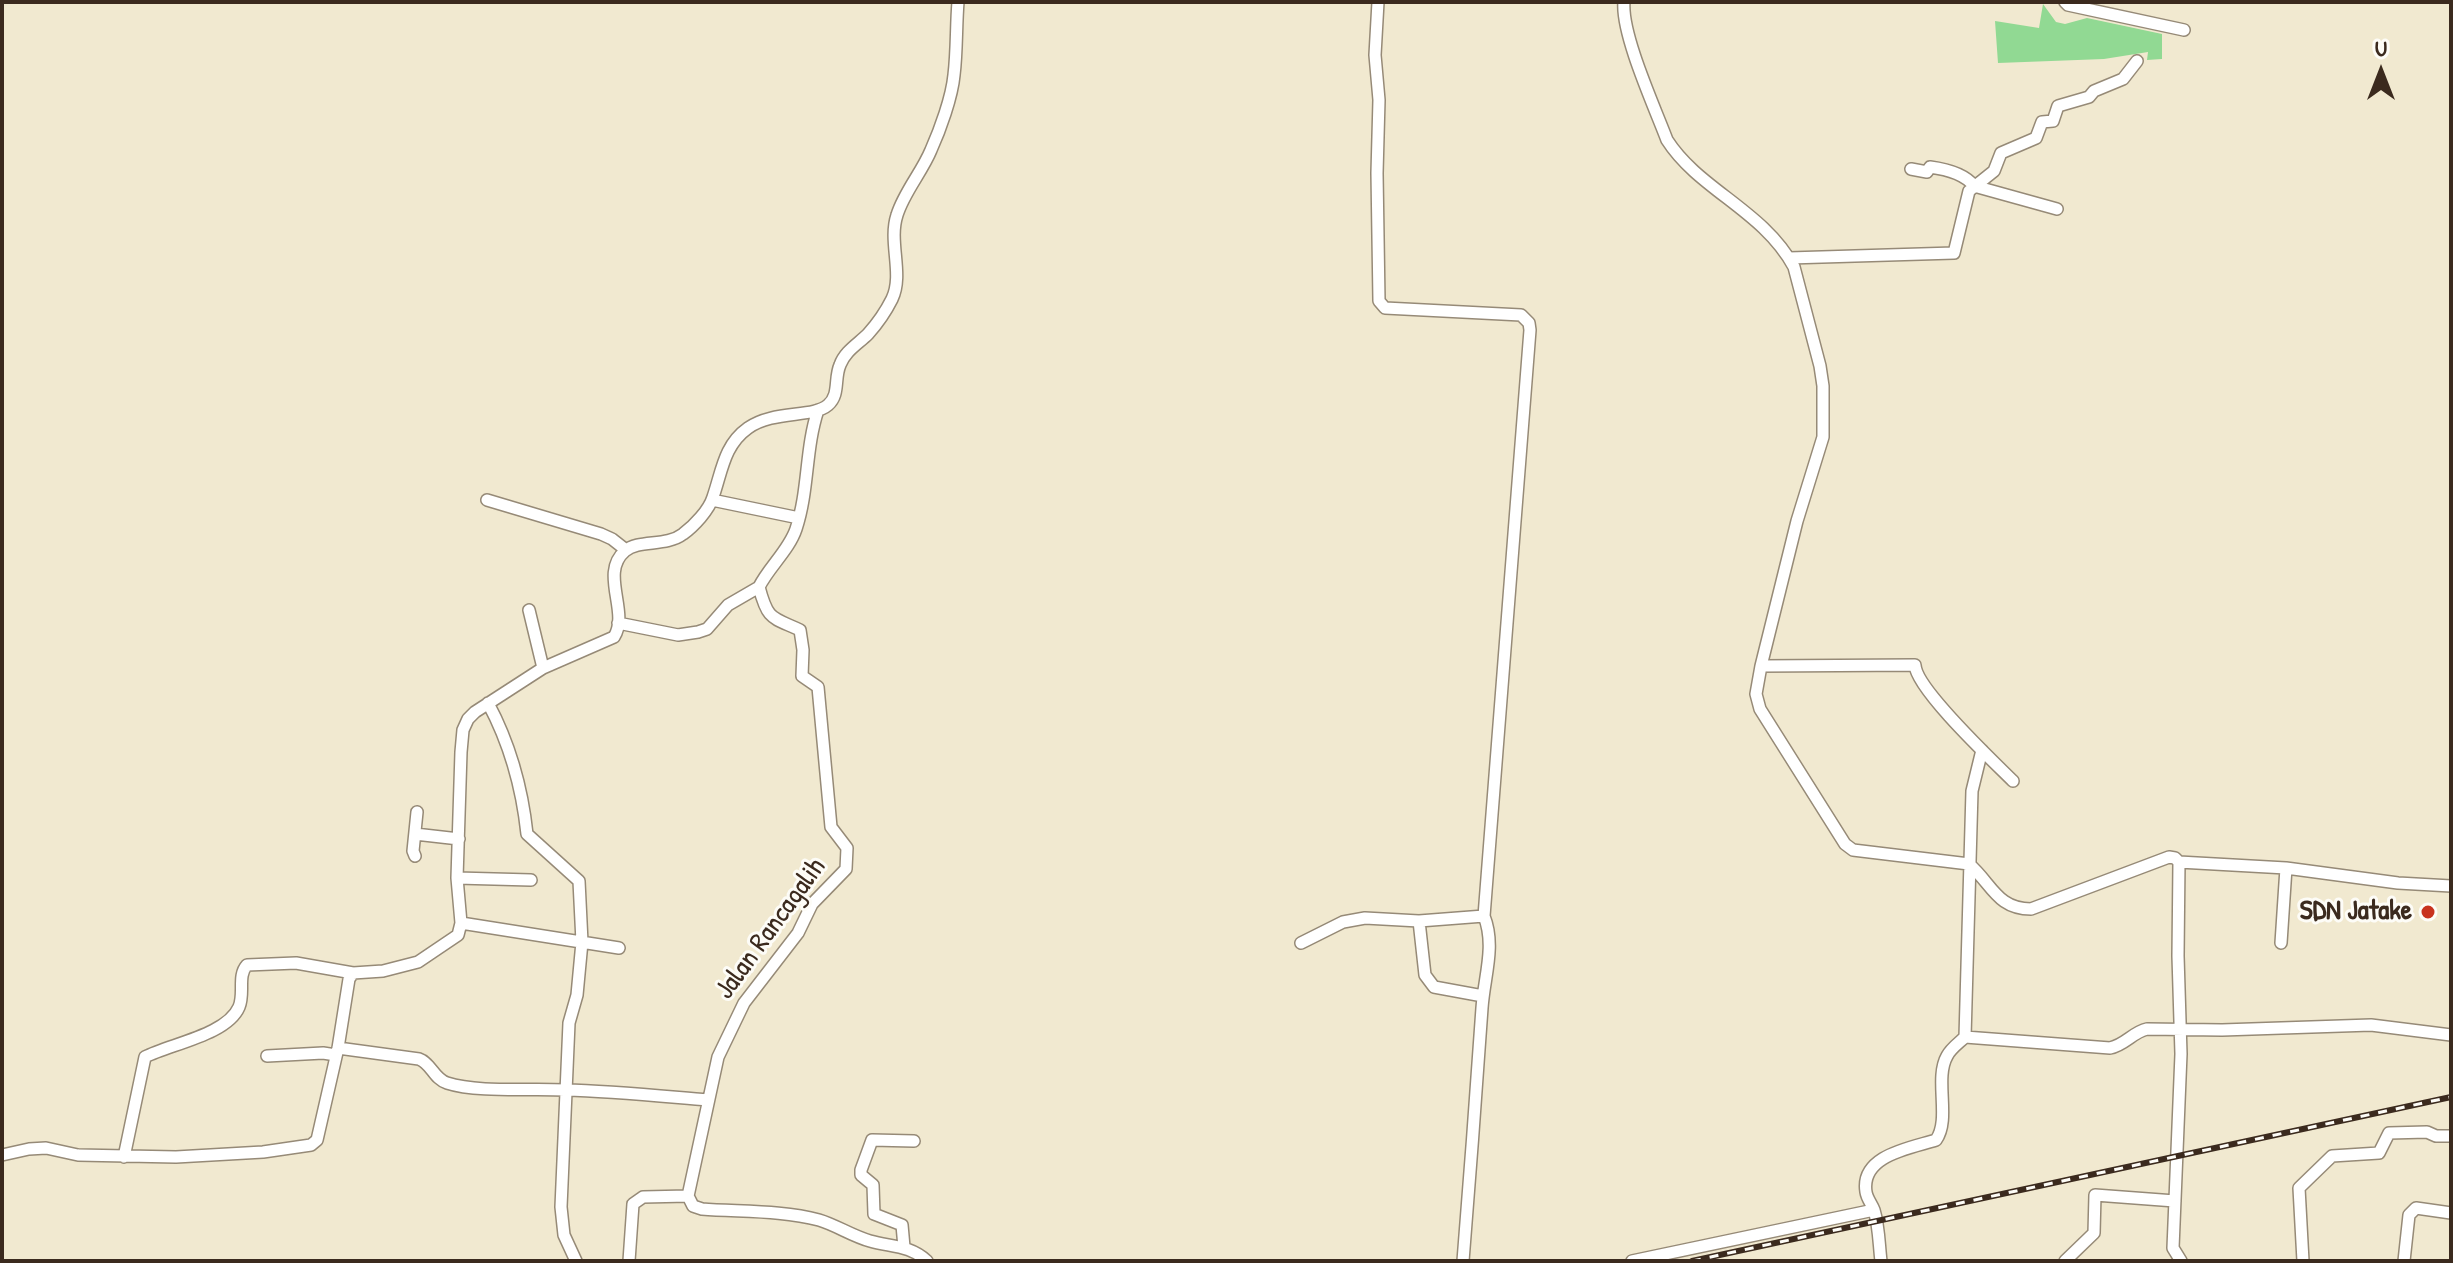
<!DOCTYPE html>
<style>
body{margin:0}
#map{position:relative;width:2453px;height:1263px;overflow:hidden;background:#f1e9d0;font-family:"Patrick Hand",sans-serif}
canvas{display:block}
.frame{position:absolute;inset:0;border:4px solid #3b2a1e;pointer-events:none}
.north{position:absolute;left:2341px;top:32px;width:80px;height:80px;-webkit-text-stroke:6px #fdfcf7;paint-order:stroke;rotate:0deg;font-size:22px;font-weight:700;line-height:32px;text-align:center;color:#3b2a1e}
.north::after{content:'';display:block;margin:auto;width:28px;height:36px;background:#3b2a1e;clip-path:polygon(50% 0,100% 100%,50% 72%,0 100%)}
</style>
<div id="map">
<canvas width="2453" height="1263"></canvas>
<div class="frame"></div>
<div class="north">U</div>
</div>
<script>
const g = document.querySelector('canvas').getContext('2d');
g.lineJoin = 'round';
function fill(path, color) { g.fillStyle = color; g.fill(path, 'evenodd'); }
function trace(path, color, width, dash) { g.strokeStyle = color; g.lineWidth = width; g.lineCap = dash ? 'butt' : 'round'; g.setLineDash(dash || []); g.stroke(path); }
function drawText(font, color, halo, rows, align = 'center') {
  g.font = font + ' "Patrick Hand",sans-serif'; g.lineWidth = 6; g.setLineDash([]); g.textBaseline = 'middle'; g.strokeStyle = halo; g.fillStyle = color; for (const [text, x, y, turn = 0] of rows) {
    g.save(); g.translate(x, y); g.rotate((+turn || 0) * Math.PI / 180); g.textAlign = isNaN(turn) ? turn : align; if (halo) g.strokeText(text, 0, 0); g.fillText(text, 0, 0); g.restore();
  }
}
fill(new Path2D(`
 M2043 4 2056 22 2065 24 2087 18 2162 34V59L2147 60 2148 52 2104 59 1998 63 1995 21 2039 28Z`), '#91d993');
const minor = new Path2D(`
 M1378 2 1375 55 1379 100 1377 173 1379 301 1385 308 1521 315 1529 323 1530 330 1484 916C1496 946 1484 977 1482 1008 1476 1092 1470 1177 1463 1261
 M1624 2C1621 34 1655 108 1667 140 1699 190 1763 210 1794 267L1820 366 1823 386V437L1797 521 1761 666 1756 694 1760 709 1845 844 1853 850 1969 864C1992 884 1997 909 2031 909L2169 857 2175 858 2179 862 2178 956 2181 1054 2173 1248 2181 1261
 M2065 2 2068 5 2184 30
 M1911 169 1927 172 1930 167C1945 169 1964 173 1974 186L2057 209
 M1789 258 1954 253 1969 191 1994 171 2001 153 2036 138 2042 122 2053 121 2058 106 2089 97 2094 91 2123 79 2137 61
 M818 410C805 449 809 490 796 529 789 550 769 567 759 587 768 621 772 617 800 630L803 650 802 676 818 687 831 827 847 848 846 869 812 904 798 933 744 1003 718 1057 688 1196 693 1206 702 1209C740 1212 782 1210 819 1220 836 1225 852 1236 870 1241 891 1247 910 1245 927 1261
 M487 500 601 534 612 539 626 550
 M712 500 799 518
 M529 610 543 668
 M618 623 678 635 698 632 707 629 728 605 759 587
 M1761 666 1915 665C1916 689 1993 761 2013 781
 M488 703C510 744 522 787 527 834L579 881 582 942 577 995 569 1023 561 1207 564 1235 576 1261
 M415 834 459 839
 M415 856 413 851 417 812
 M2179 862 2286 868 2398 883 2451 886
 M457 878 531 880
 M1419 921 1425 975 1434 987 1483 996
 M461 923 619 948
 M1301 943 1343 922 1365 918 1419 921 1484 916
 M2281 943 2286 868
 M1965 1037 2110 1048C2125 1045 2133 1032 2147 1029L2222 1030 2371 1025 2451 1035
 M338 1048 419 1059C431 1063 434 1079 447 1083 478 1093 531 1088 565 1090 612 1091 660 1096 708 1100
 M267 1056 323 1053 336 1055
 M2 1155 29 1149 46 1148 78 1155 176 1157 263 1152 311 1145 317 1140 338 1048 349 979 353 973 383 971 418 962 458 935 461 923 457 878 461 752 463 730 468 719 475 712 543 668 614 637C630 612 599 573 625 551 639 539 666 547 683 534 694 526 709 510 713 497 722 471 724 445 748 428 773 410 813 418 828 405 840 395 834 378 840 365 845 351 858 344 868 334 877 324 886 311 892 299 904 274 888 242 897 215 904 192 922 172 931 150 940 130 952 97 954 75 957 51 956 26 958 2
 M124 1157 145 1057C170 1044 227 1035 239 1007 245 993 237 976 247 965L296 963 353 973
 M904 1247 902 1225 874 1214 873 1185 861 1175V1170L872 1140 914 1141
 M629 1261 633 1204 643 1197 688 1196
 M1632 1261 1874 1210
 M1881 1261C1879 1245 1879 1226 1874 1210 1872 1204 1867 1199 1866 1192 1860 1155 1911 1148 1936 1140 1951 1119 1934 1079 1947 1056 1951 1048 1959 1043 1965 1037L1972 791 1982 750
 M2065 1261 2094 1233 2095 1195 2175 1201
 M2303 1261 2299 1188 2332 1156 2379 1153 2389 1133 2427 1132 2436 1136H2451
 M2404 1261 2409 1215 2416 1208 2451 1213`);
trace(minor, '#968a77', 14);
trace(minor, '#fff', 11);
const rail = new Path2D(`
 M1692 1261 2451 1097`);
trace(rail, '#3b2a1e', 6);
trace(rail, '#fdfcf7', 3, [9]);
for (const [x, y, r, color] of [
 [2428,912,8,"#c8321e"]
]) { const dot = new Path2D(); dot.arc(x, y, r, 0, 2 * Math.PI); g.fillStyle = color; g.fill(dot); trace(dot, '#fdfcf7', 3); }
drawText('bold 28px', '#3b2a1e', '#fdfcf7', [
 ["SDN Jatake",2412,912]
], 'right');
drawText('28px', '#3b2a1e', '#fdfcf7', [
 ["Jalan Rancagalih",771,929,-54]
]);
</script>
